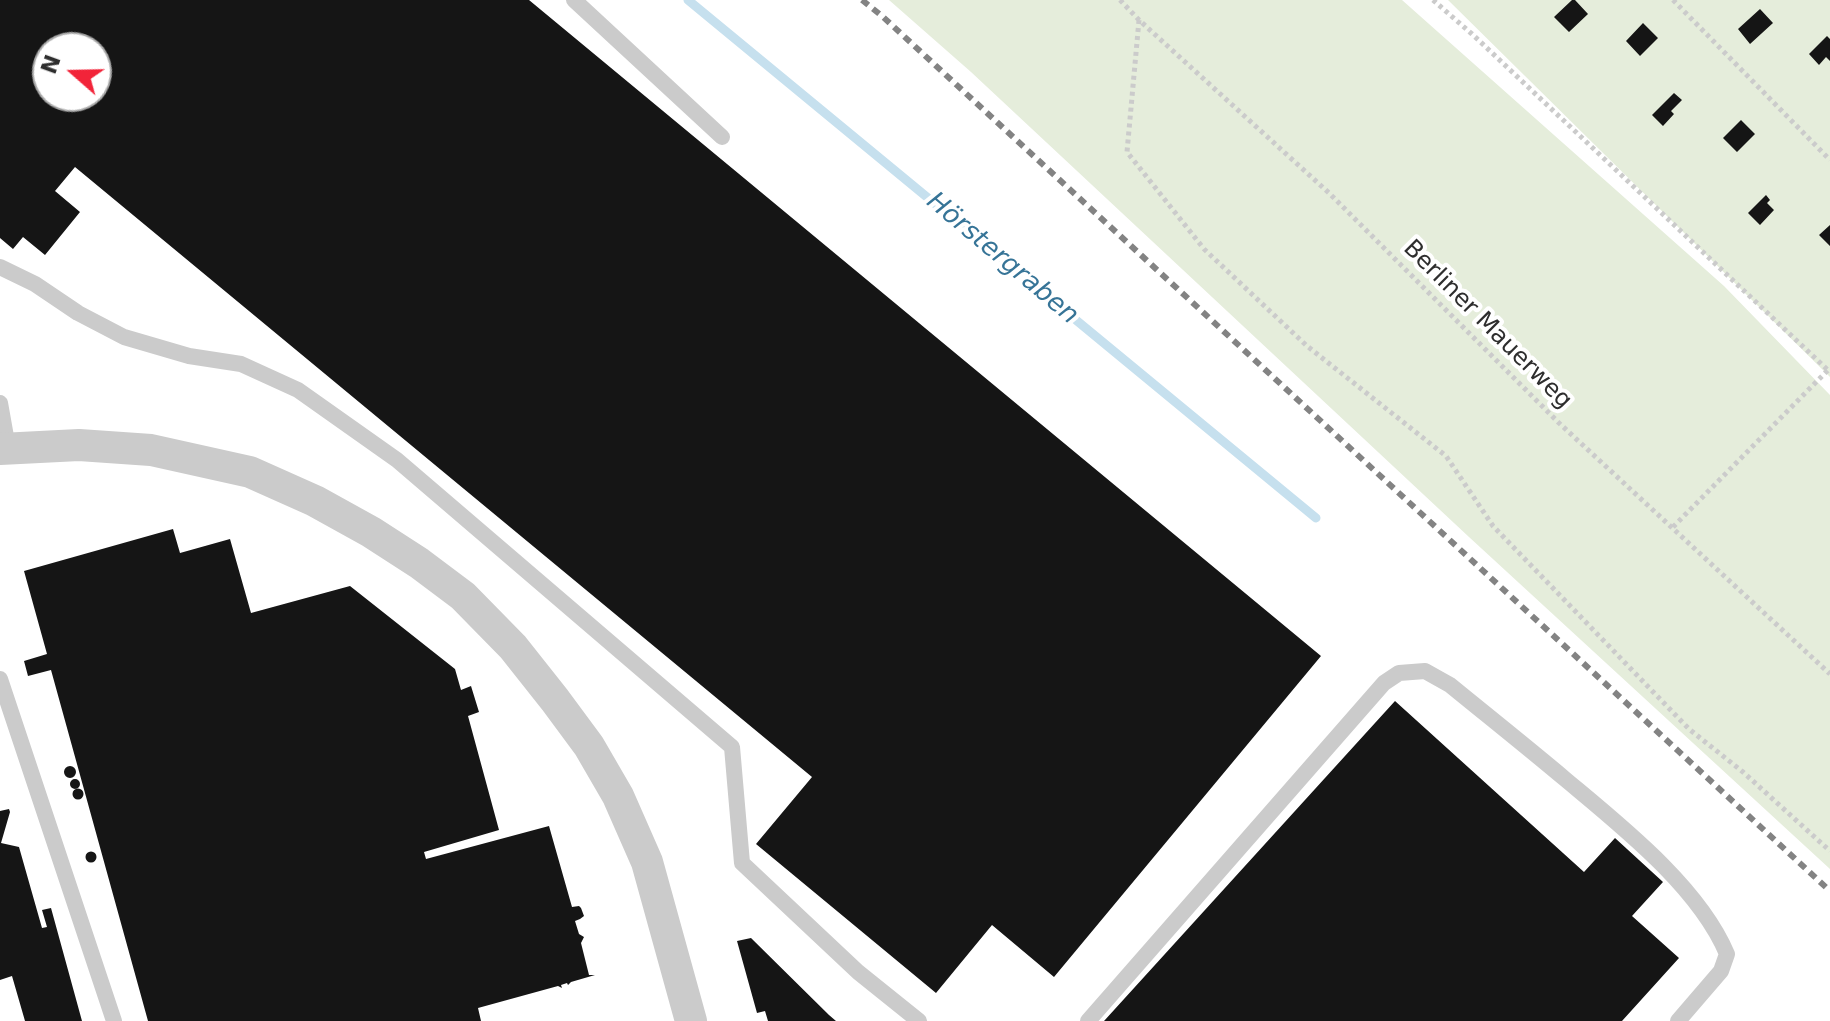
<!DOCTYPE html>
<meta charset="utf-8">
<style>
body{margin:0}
#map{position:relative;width:1830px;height:1021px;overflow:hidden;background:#fff;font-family:"DejaVu Sans",sans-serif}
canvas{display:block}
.north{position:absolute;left:32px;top:32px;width:80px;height:80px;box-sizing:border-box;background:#fff;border:2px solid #ababab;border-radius:50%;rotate:290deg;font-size:22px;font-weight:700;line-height:32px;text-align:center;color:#2e2e2e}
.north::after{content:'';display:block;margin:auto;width:28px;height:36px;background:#f22439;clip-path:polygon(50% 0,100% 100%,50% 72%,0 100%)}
</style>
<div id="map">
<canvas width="1830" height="1021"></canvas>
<div class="north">N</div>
</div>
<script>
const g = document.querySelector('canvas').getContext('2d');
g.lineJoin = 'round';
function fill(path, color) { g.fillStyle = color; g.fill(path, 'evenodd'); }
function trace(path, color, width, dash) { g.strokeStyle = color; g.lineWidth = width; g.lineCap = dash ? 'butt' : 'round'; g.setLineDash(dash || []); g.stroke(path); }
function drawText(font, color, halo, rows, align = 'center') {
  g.font = font + ' "DejaVu Sans",sans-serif'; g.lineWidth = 8; g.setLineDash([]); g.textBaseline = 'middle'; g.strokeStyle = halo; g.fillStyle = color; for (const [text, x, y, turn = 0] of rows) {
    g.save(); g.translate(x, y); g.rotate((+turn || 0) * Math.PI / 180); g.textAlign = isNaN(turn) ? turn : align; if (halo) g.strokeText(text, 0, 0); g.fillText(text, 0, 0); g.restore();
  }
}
fill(new Path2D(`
 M889 0H1402L1724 286 1830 395V869L1469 537 971 72Z
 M1448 0H1830V377Z`), '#e5eddb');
trace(new Path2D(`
 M688 0 1316 518`), '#c6e0ee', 9);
fill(new Path2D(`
 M0 0H529L1321 656 1054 977 992 925 936 993 756 844 812 777 75 167 55 191 80 212 45 255 23 237 13 249 0 238ZM48 48H96V96H48Z
 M1572 0H1575L1588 14 1569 32 1554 17Z
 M1760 9 1773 23 1750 44 1738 29Z
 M1643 23 1658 38 1640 56 1626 41Z
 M1827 36 1830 39V61L1826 57 1819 65 1809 54Z
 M1674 93 1682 100 1671 111 1674 114 1663 126 1652 115Z
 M1741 120 1755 134 1737 152 1723 138Z
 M1766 195 1770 200 1767 203 1774 210 1760 225 1748 213Z
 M1830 225V246L1819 235Z
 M173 529 180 553 230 539 251 613 350 586 455 669 461 690 471 686 479 712 468 716 499 830 424 852 426 859 549 826 572 907 579 906 581 908 584 916 580 919 575 921 579 934 584 937 581 943 589 975H595L571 982 568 985 567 983 561 985 562 988 558 986 478 1008 481 1021H148L51 670 28 676 24 661 47 654 24 571Z
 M1395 701 1584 872 1615 838 1663 882 1632 916 1679 958 1622 1021H1104Z
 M64 772a6 6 0 1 1 12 0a6 6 0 1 1-12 0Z
 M70 784a5 5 0 1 1 10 0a5 5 0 1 1-10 0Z
 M72.5 794a5.5 5.5 0 1 1 11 0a5.5 5.5 0 1 1-11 0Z
 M9 809 10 812 1 843 19 847 42 928 47 927 42 910 51 908 82 1021H25L12 976 0 980V811Z
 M85.5 857a5.5 5.5 0 1 1 11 0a5.5 5.5 0 1 1-11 0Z
 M751 938 829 1015 836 1021H768L765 1011 757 1013 737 941Z`), '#151515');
trace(new Path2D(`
 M1120 0 1139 20 1329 193 1559 423 1830 674
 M1433 0 1472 34 1830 372
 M1673 0 1830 160
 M1139 20 1127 152 1204 249 1307 346 1446 456 1493 526 1689 729 1743 772 1830 851
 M1673 527 1828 370`), '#cbcbcb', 5, [4, 4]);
trace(new Path2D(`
 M574 0 722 137
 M0 267 35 284 78 313 124 337 189 356 241 364 298 390 397 460 732 747 742 863 858 972 919 1021
 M0 403 8 448
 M0 679 114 1021
 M1088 1021 1384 683 1399 673 1425 671 1450 685C1488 716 1527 747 1565 779 1620 825 1699 887 1727 954L1721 971 1678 1021`), '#cbcbcb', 16);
trace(new Path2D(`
 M0 449 79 445 151 450 250 472 315 501 371 532 419 563 463 596 513 647 555 700 589 746 618 796 647 862 691 1021`), '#cbcbcb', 32);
trace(new Path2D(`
 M862 0 882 16 1830 891`), '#838383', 6, [8, 6]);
drawText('24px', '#2e2e2e', '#fff', [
 ["Berliner Mauerweg",1487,325,45]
]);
drawText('italic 26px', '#367497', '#fff', [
 ["Hörstergraben",1002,259,40]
]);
</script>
